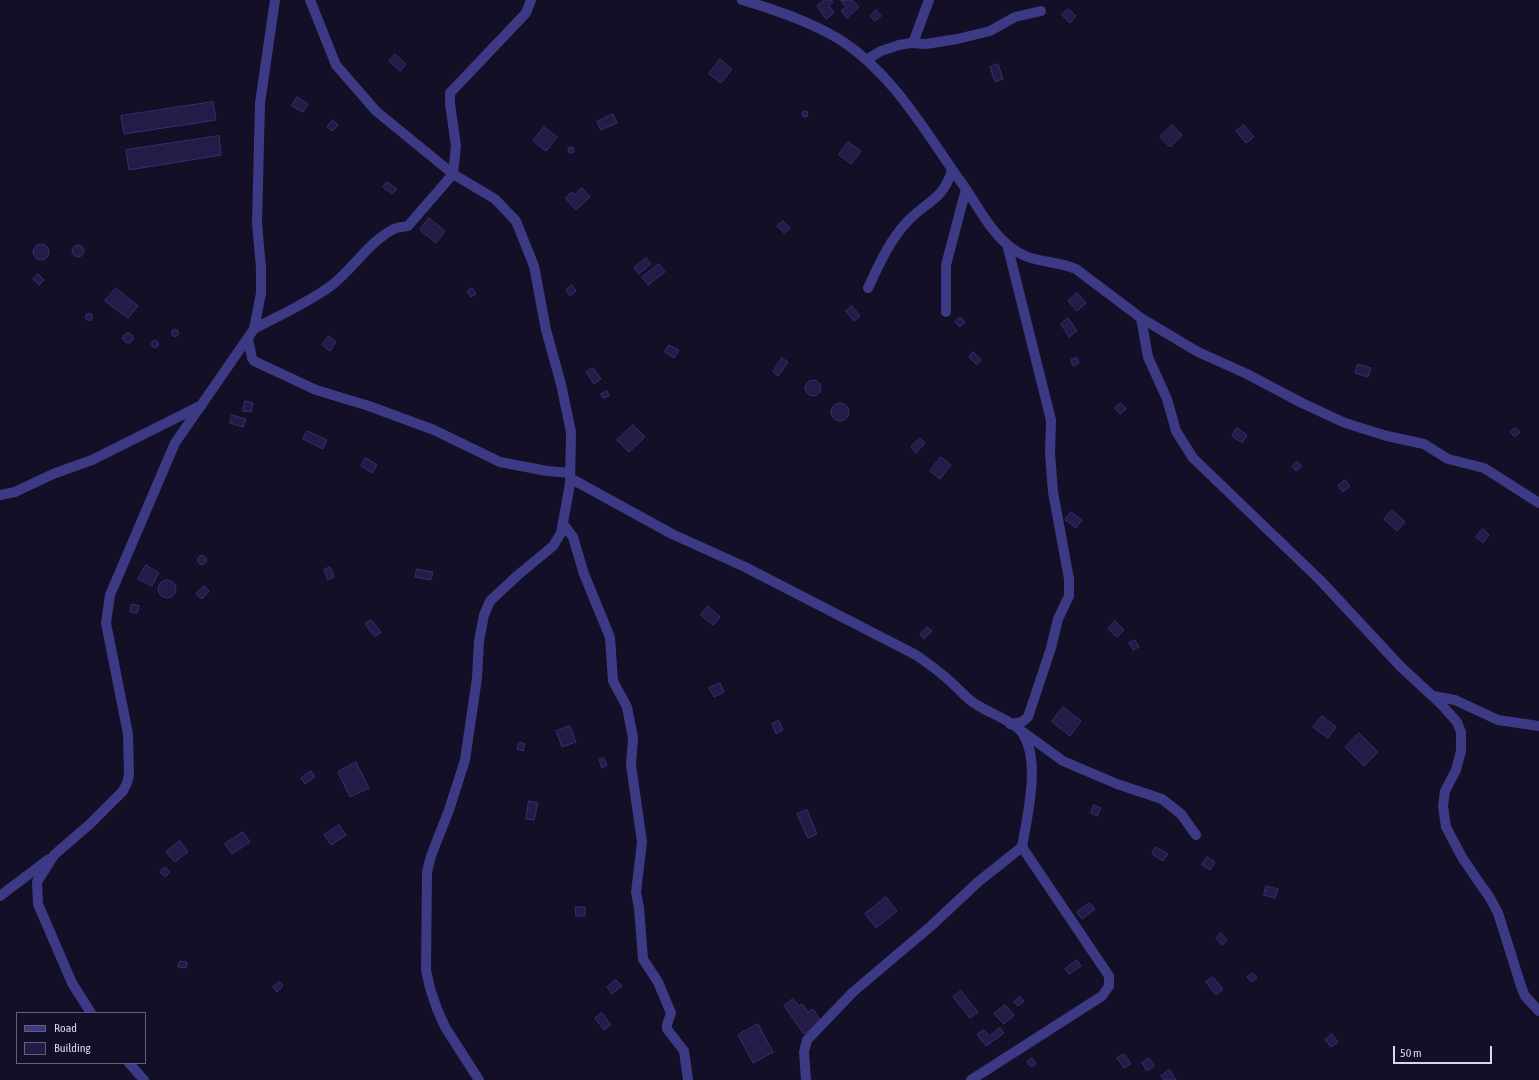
<!DOCTYPE html>
<style>
body{margin:0}
#map{position:relative;width:1539px;height:1080px;overflow:hidden;background:#130f26;font-family:"Asap Condensed",sans-serif}
canvas{display:block}
.legend{position:absolute;left:16px;top:1012px;width:130px;height:52px;box-sizing:border-box;background:#130f26;border:1px solid #625e7d;margin:0;padding:5px 7px;list-style:none;font-size:12px;color:#d9d4ff}
.legend li{display:flex;align-items:center;gap:8px;height:20px}
.legend b{width:20px;border:1px solid #625e7d}
.scale{position:absolute;left:1393px;top:1046px;width:99px;height:18px;box-sizing:border-box;border:2px solid #d9d4ff;border-top:0;padding-left:5px;font-size:12px;line-height:14px;white-space:nowrap;color:#d9d4ff;-webkit-text-stroke:3px #130f26;paint-order:stroke}
</style>
<div id="map">
<canvas width="1539" height="1080"></canvas>
<ul class="legend">
<li><b style="height:5px;background:#3d3a85"></b>Road</li>
<li><b style="height:11px;background:#241b47"></b>Building</li>
</ul>
<div class="scale">50 m</div>
</div>
<script>
const g = document.querySelector('canvas').getContext('2d');
g.lineJoin = 'round';
function fill(path, color) { g.fillStyle = color; g.fill(path, 'evenodd'); }
function trace(path, color, width, dash) { g.strokeStyle = color; g.lineWidth = width; g.lineCap = dash ? 'butt' : 'round'; g.setLineDash(dash || []); g.stroke(path); }
const building = new Path2D(`
 M825 0H831L833 2 829 5 834 13 826 19 817 6Z
 M852 0 859 7 847 18 841 11 846 7 841 1Z
 M1068 9 1076 16 1070 23 1062 15Z
 M876 10 881 16 875 21 870 16Z
 M395 54 406 64 400 71 389 61Z
 M720 59 732 69 721 83 709 74Z
 M998 64 1003 79 995 82 990 67Z
 M297 97 308 104 303 112 292 106Z
 M213 102 216 120 124 134 121 116Z
 M802 114a3 3 0 1 1 6 0a3 3 0 1 1-6 0Z
 M613 114 617 123 601 130 597 122Z
 M333 120 338 125 332 131 327 127Z
 M1172 125 1182 135 1170 147 1160 137Z
 M1244 125 1254 137 1246 143 1236 131Z
 M544 127 557 137 546 151 533 141Z
 M219 136 221 155 129 170 126 150Z
 M848 142 861 151 851 164 839 155Z
 M568 150a3 3 0 1 1 6 0a3 3 0 1 1-6 0Z
 M387 182 397 189 392 194 383 187Z
 M582 188 590 197 576 210 565 198 572 192 574 195Z
 M429 218 445 231 436 243 420 230Z
 M783 221 790 228 784 233 777 226Z
 M33 252a8 8 0 1 1 16 0a8 8 0 1 1-16 0Z
 M72 251a6 6 0 1 1 12 0a6 6 0 1 1-12 0Z
 M646 258 651 264 639 274 634 268Z
 M659 264 665 272 648 285 642 277Z
 M38 274 44 280 39 285 33 279Z
 M572 285 576 291 570 296 566 290Z
 M116 288 138 306 128 318 105 301Z
 M472 288 476 294 471 297 467 292Z
 M1077 293 1086 303 1077 311 1068 301Z
 M852 306 860 316 854 321 846 311Z
 M85.5 317a3.5 3.5 0 1 1 7 0a3.5 3.5 0 1 1-7 0Z
 M960 317 965 322 960 327 955 322Z
 M1068 318 1077 331 1069 337 1061 324Z
 M171.5 333a3.5 3.5 0 1 1 7 0a3.5 3.5 0 1 1-7 0Z
 M123 338a5 5 0 1 1 10 0a5 5 0 1 1-10 0Z
 M329 336 336 342 330 351 322 345Z
 M151.5 344a3.5 3.5 0 1 1 7 0a3.5 3.5 0 1 1-7 0Z
 M669 345 679 350 674 358 665 352Z
 M973 352 981 360 977 365 969 357Z
 M782 358 788 362 778 376 773 372Z
 M1077 358 1079 363 1073 366 1071 360Z
 M1358 364 1371 368 1368 377 1355 373Z
 M593 368 601 379 594 384 586 372Z
 M805 388a8 8 0 1 1 16 0a8 8 0 1 1-16 0Z
 M607 391 609 396 603 398 601 394Z
 M245 401 253 403 251 412 243 411Z
 M831 412a9 9 0 1 1 18 0a9 9 0 1 1-18 0Z
 M1121 403 1126 409 1120 414 1115 408Z
 M232 415 246 419 243 427 230 423Z
 M633 425 645 437 629 452 617 440Z
 M1237 428 1247 435 1242 443 1232 436Z
 M1515 428 1520 432 1515 437 1510 432Z
 M307 431 327 440 323 449 303 439Z
 M920 438 925 443 916 453 911 447Z
 M941 457 951 465 940 479 930 471Z
 M366 458 377 465 372 473 361 466Z
 M1297 462 1302 466 1296 471 1292 467Z
 M1345 480 1350 486 1343 492 1338 486Z
 M1392 510 1405 522 1397 531 1384 519Z
 M1071 512 1082 520 1076 528 1065 520Z
 M1483 529 1489 535 1483 543 1476 537Z
 M197.5 560a4.5 4.5 0 1 1 9 0a4.5 4.5 0 1 1-9 0Z
 M146 565 159 573 152 586 138 579Z
 M330 567 334 577 328 580 324 570Z
 M417 569 433 572 431 580 415 577Z
 M158 589a9 9 0 1 1 18 0a9 9 0 1 1-18 0Z
 M204 586 209 591 202 599 196 594Z
 M132 604 139 606 137 613 130 612Z
 M708 606 720 617 713 625 701 615Z
 M371 620 381 632 375 637 365 624Z
 M1115 621 1124 630 1117 637 1108 629Z
 M927 627 932 631 924 639 920 634Z
 M1135 640 1139 647 1133 650 1129 643Z
 M720 683 724 692 714 697 709 688Z
 M1063 707 1081 721 1070 736 1052 722Z
 M1322 716 1336 727 1328 738 1313 727Z
 M779 721 783 730 776 734 772 724Z
 M570 726 576 742 562 747 556 731Z
 M1359 733 1378 752 1364 766 1345 747Z
 M520 742 525 744 523 751 517 749Z
 M604 758 607 765 602 768 599 760Z
 M356 762 369 788 350 797 338 772Z
 M311 771 315 777 305 784 301 778Z
 M529 801 538 803 534 820 526 819Z
 M1094 805 1101 808 1097 816 1091 813Z
 M807 810 817 834 808 838 797 814Z
 M339 825 346 835 331 845 324 835Z
 M243 832 250 842 232 854 225 844Z
 M180 841 188 852 175 862 166 852Z
 M1156 847 1168 854 1163 861 1152 854Z
 M1207 857 1215 862 1210 870 1202 865Z
 M165 867 170 872 165 877 160 872Z
 M1266 886 1278 889 1275 898 1264 895Z
 M886 897 897 911 876 928 865 914Z
 M1090 903 1095 909 1082 919 1077 912Z
 M576 907H585V916H576Z
 M1221 933 1227 940 1222 945 1216 938Z
 M1077 960 1081 966 1069 974 1065 969Z
 M180 961 187 962 186 968 178 967Z
 M1253 973 1257 978 1252 982 1247 977Z
 M1213 977 1223 989 1216 995 1206 982Z
 M616 980 622 986 612 994 607 987Z
 M280 982 283 986 277 992 273 987Z
 M961 991 978 1012 970 1018 953 997Z
 M1020 997 1024 1001 1018 1006 1014 1002Z
 M793 999 799 1006 802 1004 808 1012 813 1009 821 1021 804 1034 784 1006Z
 M1005 1005 1014 1015 1004 1024 994 1014Z
 M602 1013 611 1025 604 1030 595 1018Z
 M758 1024 773 1052 753 1063 738 1035Z
 M1000 1028 1004 1033 986 1046 977 1034 984 1030 989 1036Z
 M1332 1034 1338 1042 1331 1047 1325 1040Z
 M1124 1054 1131 1064 1124 1068 1117 1058Z
 M1032 1058 1036 1064 1031 1067 1027 1062Z
 M1149 1058 1154 1066 1147 1071 1142 1063Z
 M1170 1070 1176 1080H1164L1161 1076Z`);
fill(building, '#241b47');
trace(building, '#3b2d73', 1);
trace(new Path2D(`
 M310 0 336 65 376 111 453 174 495 199 516 221 534 266 546 330 561 384 571 432 570 484 561 533 553 546 518 575 490 601 484 615 479 641 477 678 465 760 449 810 431 856 427 872 426 970 430 988 437 1009 445 1027 479 1080
 M742 0C776 10 812 22 842 41 894 75 926 133 961 182 977 204 990 233 1013 249 1031 263 1055 260 1076 269L1141 318 1148 357 1167 399 1176 431 1193 458 1320 580 1401 667 1440 703 1457 722 1461 732V751L1456 770 1445 791 1443 806 1446 827 1463 859 1490 898 1498 913 1522 989 1525 996 1539 1011
 M913 43 929 0
 M866 60 881 51 899 45 911 43 926 44 957 39 990 31 1015 17 1041 11
 M1007 244 1051 420 1050 453 1053 492 1069 579V596L1058 619 1051 648 1028 717 1022 722 1010 724
 M868 288C879 265 889 241 907 222 926 201 943 201 952 170
 M946 312V265L966 189
 M1141 318 1198 352 1247 374 1302 403 1345 423 1387 436 1424 444 1448 459 1484 468 1539 503
 M254 329C280 315 308 303 332 285 354 268 370 240 396 228 400 227 404 227 408 226L453 174 456 146 450 104V93L526 13 531 0
 M248 339 252 358 254 361 316 390 369 406 434 430 500 462 547 471 570 473
 M570 478 672 534 745 567 916 655C929 664 943 674 954 685 962 692 968 700 977 705 989 713 1016 722 1023 734 1041 762 1027 817 1022 847L978 882 931 926 853 992 807 1040 804 1052 806 1080
 M0 495 15 492 53 474 92 460 202 405
 M564 525 573 537 584 574 607 630 610 638 613 681 627 707 633 738 631 765 642 842 636 892 639 908 643 959 658 982 671 1013 667 1025V1029L684 1051 688 1080
 M1433 696 1455 700 1498 720 1539 726
 M1023 732 1063 761 1117 784 1162 799 1181 814 1196 835
 M0 896 49 859
 M91 1013 72 983 38 904 37 882 54 855 90 824 123 791 127 783 129 775 128 734 106 623 110 595 175 443 254 329 261 293V268L257 223 260 103 275 0
 M129 1063 144 1080
 M971 1080 1102 996 1109 986V976L1022 847`), '#3d3a85', 10);
</script>
